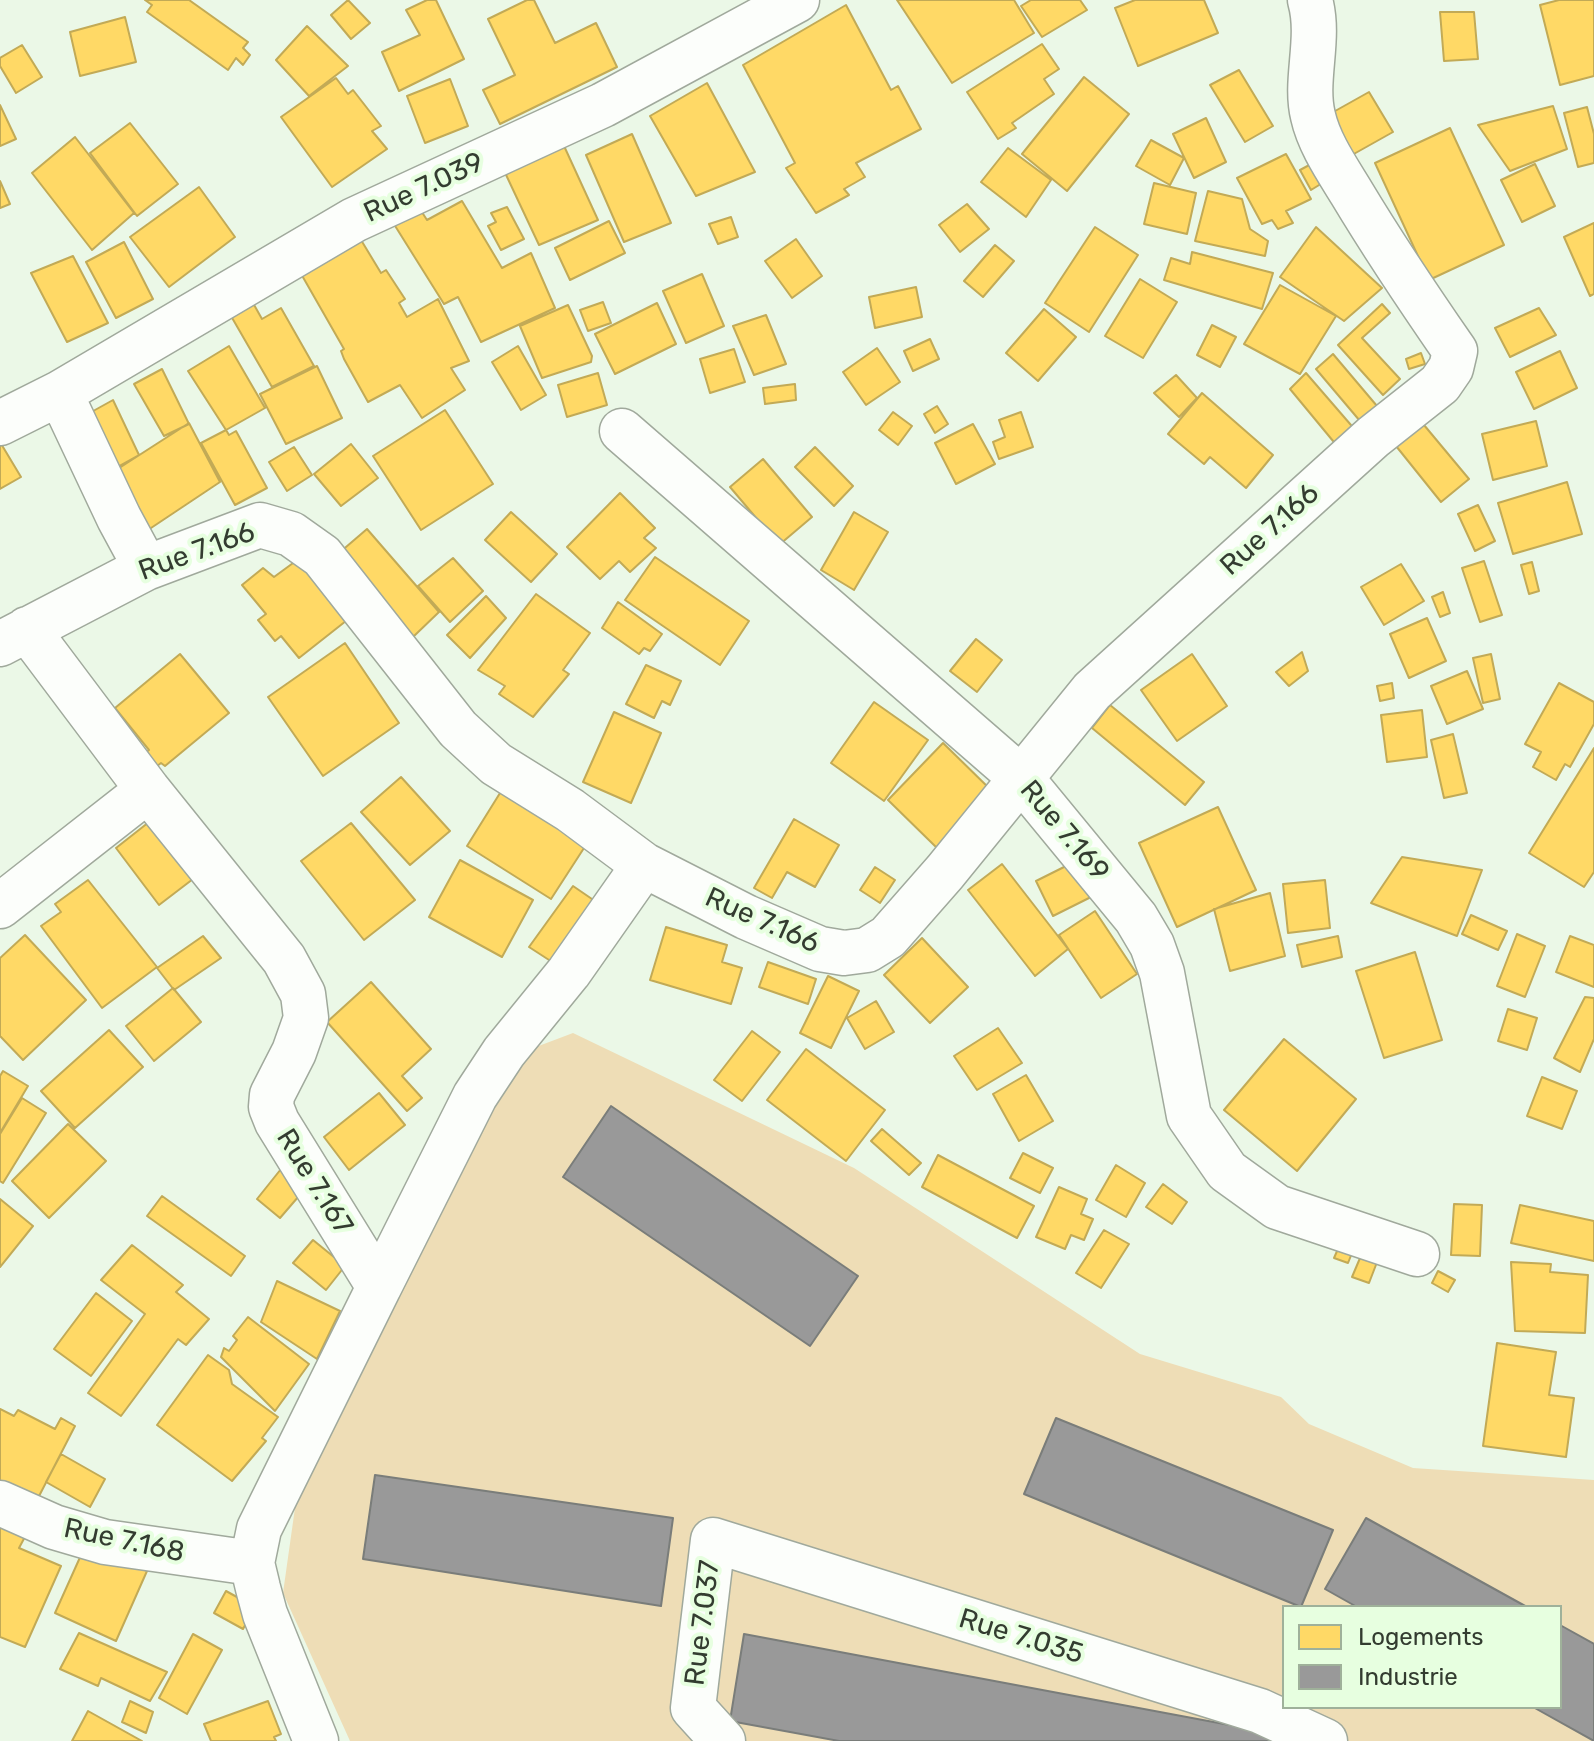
<!DOCTYPE html>
<style>
body{margin:0}
#map{position:relative;width:1594px;height:1741px;overflow:hidden;background:#ebf8e7;font-family:Rubik,sans-serif}
canvas{display:block}
.legend{position:absolute;left:1282px;top:1605px;width:280px;height:104px;box-sizing:border-box;background:#e7ffe0;border:2px solid #9fb19a;margin:0;padding:10px 14px;list-style:none;font-size:24px;color:#333c30}
.legend li{display:flex;align-items:center;gap:16px;height:40px}
.legend b{width:40px;border:2px solid #9fb19a}
</style>
<div id="map">
<canvas width="1594" height="1741"></canvas>
<ul class="legend">
<li><b style="height:22px;background:#ffd966"></b>Logements</li>
<li><b style="height:22px;background:#999"></b>Industrie</li>
</ul>
</div>
<script>
const g = document.querySelector('canvas').getContext('2d');
g.lineJoin = 'round';
function fill(path, color) { g.fillStyle = color; g.fill(path, 'evenodd'); }
function trace(path, color, width, dash) { g.strokeStyle = color; g.lineWidth = width; g.lineCap = dash ? 'butt' : 'round'; g.setLineDash(dash || []); g.stroke(path); }
function drawText(font, color, halo, rows, align = 'center') {
  g.font = font + ' Rubik,sans-serif'; g.lineWidth = 8; g.setLineDash([]); g.textBaseline = 'middle'; g.strokeStyle = halo; g.fillStyle = color; for (const [text, x, y, turn = 0] of rows) {
    g.save(); g.translate(x, y); g.rotate((+turn || 0) * Math.PI / 180); g.textAlign = isNaN(turn) ? turn : align; if (halo) g.strokeText(text, 0, 0); g.fillText(text, 0, 0); g.restore();
  }
}
fill(new Path2D(`
 M573 1033 854 1168 1140 1354 1281 1397 1309 1424 1413 1468 1594 1480V1741H350L283 1593 304 1444 475 1124 536 1047ZM1284 1607H1560V1707H1284Z`), '#eeddb6');
const homes = new Path2D(`
 M145 0H189L248 42 243 48 250 55 243 65 236 58 228 70 147 12 152 5Z
 M348 0 370 23 351 39 331 15Z
 M427 0H436L464 59 399 91 382 52 420 35 406 10Z
 M527 0H534L555 43 596 23 617 67 500 124 483 90 515 75 488 19Z
 M897 0H1014L1034 33 952 83Z
 M1031 0H1080L1087 10 1042 37 1021 6Z
 M1135 0H1204L1218 33 1138 66 1115 8Z
 M1559 0H1594V76L1560 85 1540 5Z
 M846 5 891 90 898 86 921 129 856 163 865 177 844 189 849 195 816 213 786 168 795 163 743 65Z
 M1440 12H1474L1478 59 1444 61Z
 M125 17 136 62 80 76 70 32Z
 M307 26 348 66 309 96 276 60Z
 M1042 44 1059 69 1044 79 1054 94 1012 123 1016 128 998 139 967 92Z
 M22 45 42 77 16 93 0 66V58Z
 M1239 70 1273 126 1245 142 1210 85Z
 M1084 77 1129 114 1067 191 1022 154Z
 M336 78 348 94 353 90 381 126 372 131 387 149 332 187 281 117Z
 M450 79 468 126 425 143 407 96Z
 M707 83 755 172 696 196 650 116Z
 M1369 92 1393 132 1352 155 1328 115Z
 M0 105 16 139 0 146Z
 M1553 106 1567 149 1510 171 1478 125Z
 M1587 107 1594 134V163L1578 167 1564 113Z
 M1206 118 1226 162 1194 178 1173 134Z
 M130 123 178 184 137 216 90 153Z
 M1450 128 1504 245 1429 280 1375 163Z
 M632 134 671 223 624 242 586 155Z
 M559 135 598 220 539 245 500 162Z
 M75 137 134 213 92 250 32 173Z
 M1151 140 1184 158 1170 185 1136 166Z
 M1008 148 1051 180 1026 217 981 182Z
 M1286 154 1311 199 1286 211 1293 223 1278 229 1272 220 1262 224 1237 178Z
 M1313 163 1324 182 1311 190 1300 170Z
 M1535 164 1555 206 1522 222 1501 180Z
 M0 181 10 204 0 208Z
 M1154 183 1196 193 1187 234 1144 224Z
 M199 187 235 237 169 287 130 237Z
 M1208 191 1242 199 1250 229 1268 241 1265 256 1195 241Z
 M462 201 502 268 531 253 555 308 481 342 458 297 444 304 392 221 418 206 427 220Z
 M967 204 989 229 960 252 939 225Z
 M507 207 524 239 501 250 488 226 496 222 491 213Z
 M731 217 738 237 718 244 709 224Z
 M609 221 625 253 570 280 555 248Z
 M1594 223V294L1590 296 1564 237Z
 M1095 227 1138 255 1089 332 1045 303Z
 M1316 227 1382 288 1344 321 1280 277Z
 M358 235 381 273 386 270 405 299 399 303 407 317 438 299 469 361 451 368 465 390 422 418 400 385 368 402 344 359 341 351 344 349 300 272Z
 M796 239 822 276 792 298 765 261Z
 M124 242 153 299 116 318 86 262Z
 M995 245 1014 261 983 297 964 281Z
 M1192 252 1273 273 1262 309 1164 280 1171 258 1190 264Z
 M73 256 108 323 67 342 31 273Z
 M702 274 724 326 686 343 663 291Z
 M1140 279 1177 302 1143 358 1105 336Z
 M1280 285 1336 316 1300 374 1244 344Z
 M916 287 922 317 875 328 869 297Z
 M603 302 611 323 588 331 580 310Z
 M253 303 262 319 281 308 314 366 272 387 231 316Z
 M657 303 676 344 615 374 595 334Z
 M1382 304 1390 313 1362 338 1400 379 1383 395 1338 345Z
 M568 305 592 356 591 362 542 378 520 326Z
 M1539 308 1556 335 1510 357 1495 328Z
 M1044 309 1076 337 1038 381 1006 353Z
 M766 315 786 364 754 375 733 326Z
 M1212 325 1236 337 1220 367 1197 355Z
 M930 339 939 359 913 371 904 351Z
 M229 346 265 408 226 430 188 371Z
 M518 346 546 395 521 410 492 362Z
 M877 348 900 382 866 405 843 372Z
 M734 349 745 382 710 393 700 359Z
 M1560 351 1577 388 1534 409 1516 372Z
 M1421 353 1425 364 1409 369 1406 359Z
 M1333 354 1377 406 1360 421 1316 369Z
 M317 366 342 418 286 444 260 394Z
 M162 369 189 424 164 436 134 384Z
 M598 373 607 405 567 417 558 385Z
 M1306 373 1357 432 1338 447 1290 389Z
 M1176 375 1197 398 1179 417 1154 393Z
 M795 384 796 400 765 404 763 388Z
 M1202 393 1273 455 1246 488 1210 457 1204 464 1168 434Z
 M113 400 139 455 112 470 86 415Z
 M937 406 948 424 935 433 924 414Z
 M445 410 493 484 421 530 373 456Z
 M893 412 912 426 898 445 879 430Z
 M1021 412 1033 447 999 459 993 442 1005 437 999 420Z
 M1419 419 1469 479 1441 502 1392 441Z
 M1536 421 1547 466 1493 480 1482 434Z
 M189 423 220 482 145 532 113 472Z
 M973 424 995 464 956 484 935 443Z
 M226 430 229 435 236 431 267 488 235 505 201 443Z
 M0 442 21 477 0 489Z
 M351 444 378 478 341 506 314 474Z
 M294 447 312 475 287 491 269 462Z
 M815 447 853 486 834 506 795 467Z
 M763 459 812 517 779 545 730 487Z
 M1567 482 1582 534 1513 554 1498 503Z
 M620 493 655 528 644 538 656 548 630 572 619 561 600 579 567 547Z
 M1478 505 1495 541 1475 551 1458 514Z
 M511 512 557 554 531 582 485 540Z
 M854 512 888 532 854 590 821 570Z
 M367 529 439 612 413 637 339 553Z
 M304 555 351 617 299 658 281 636 275 641 258 620 266 614 242 585 263 568 274 577Z
 M655 557 749 621 720 665 625 600Z
 M453 558 483 591 450 622 418 586Z
 M1484 561 1502 615 1480 622 1462 568Z
 M1532 562 1539 591 1529 594 1521 565Z
 M1401 564 1424 601 1384 625 1361 587Z
 M1443 592 1450 613 1440 617 1432 597Z
 M536 594 590 633 563 670 569 674 533 717 499 694 505 686 478 670Z
 M486 596 506 618 470 658 447 635Z
 M618 602 662 634 650 651 644 648 639 654 602 628Z
 M1427 618 1446 661 1409 678 1390 634Z
 M976 639 1002 660 977 692 950 671Z
 M345 643 399 723 323 776 268 697Z
 M1302 652 1308 671 1289 686 1276 672Z
 M180 654 229 713 165 766 161 763 152 770 140 757 149 750 115 708Z
 M1192 654 1227 706 1177 741 1141 690Z
 M1491 654 1500 699 1483 703 1473 658Z
 M646 665 681 681 670 705 662 701 654 718 626 704Z
 M1467 671 1483 709 1447 724 1431 686Z
 M1392 683 1394 698 1380 701 1377 686Z
 M1559 683 1594 702V724L1570 767 1565 764 1556 780 1533 767 1541 752 1525 744Z
 M874 702 928 740 884 801 831 763Z
 M1110 705 1204 782 1185 805 1092 728Z
 M1422 710 1427 757 1387 762 1381 715Z
 M614 712 661 733 631 803 583 782Z
 M1453 734 1467 793 1444 798 1431 740Z
 M943 743 992 791 937 848 888 800Z
 M1594 748V872L1584 887 1529 853Z
 M401 777 450 831 410 865 361 812Z
 M510 777 595 831 551 899 467 846Z
 M1218 807 1256 890 1177 927 1139 843Z
 M794 819 839 845 815 887 787 872 772 898 754 888Z
 M149 822 193 879 159 905 116 848Z
 M351 823 415 900 364 940 301 861Z
 M1402 857 1482 870 1457 936 1371 903Z
 M1080 859 1097 894 1053 916 1036 881Z
 M460 860 533 900 502 957 429 917Z
 M1002 864 1068 949 1035 976 968 890Z
 M875 867 895 880 880 903 860 890Z
 M88 880 157 967 102 1008 41 926 61 912 55 904Z
 M1325 880 1330 928 1288 933 1283 884Z
 M573 886 608 910 566 971 529 947Z
 M1270 893 1285 956 1230 971 1214 909Z
 M1095 911 1137 974 1101 998 1059 935Z
 M1471 915 1507 931 1498 950 1462 934Z
 M666 927 727 945 722 962 742 968 731 1004 650 980Z
 M1517 934 1545 946 1525 997 1497 986Z
 M25 935 86 1000 23 1060 0 1036V958Z
 M203 936 221 958 174 990 157 968Z
 M1338 936 1342 957 1302 967 1297 945Z
 M1570 936 1594 945V987L1556 972Z
 M922 938 968 987 930 1023 884 975Z
 M1415 952 1442 1040 1384 1058 1356 971Z
 M768 962 816 979 808 1004 759 987Z
 M828 976 859 991 831 1048 800 1033Z
 M371 982 431 1049 402 1076 422 1098 407 1111 327 1022Z
 M173 988 201 1022 154 1061 126 1026Z
 M1585 997 1594 998V1039L1580 1072 1554 1058Z
 M876 1001 894 1032 865 1049 847 1018Z
 M1508 1009 1537 1018 1527 1050 1498 1041Z
 M998 1028 1022 1063 977 1090 954 1056Z
 M109 1030 143 1067 75 1128 41 1091Z
 M752 1031 780 1052 742 1101 714 1080Z
 M1284 1039 1356 1099 1297 1171 1224 1110Z
 M806 1049 885 1110 846 1161 767 1100Z
 M3 1071 28 1086 0 1133V1076Z
 M1026 1075 1053 1121 1019 1141 993 1094Z
 M1542 1077 1577 1091 1562 1129 1527 1116Z
 M379 1093 405 1125 349 1170 324 1137Z
 M22 1098 46 1113 3 1183 0 1181V1134Z
 M68 1124 106 1161 49 1218 12 1181Z
 M882 1129 921 1163 909 1175 871 1141Z
 M1023 1153 1053 1168 1040 1193 1010 1178Z
 M938 1155 1034 1206 1017 1238 922 1187Z
 M1116 1165 1145 1183 1126 1217 1096 1200Z
 M281 1169 305 1189 280 1218 257 1199Z
 M1163 1184 1187 1202 1172 1224 1146 1207Z
 M1059 1187 1087 1199 1081 1214 1093 1219 1084 1240 1071 1235 1065 1249 1036 1237Z
 M162 1196 245 1256 231 1276 147 1216Z
 M0 1199 33 1226 0 1267Z
 M1454 1204 1482 1205 1480 1256 1451 1255Z
 M1520 1205 1594 1221V1261L1511 1243Z
 M1104 1230 1129 1244 1101 1288 1076 1273Z
 M313 1240 345 1266 326 1290 293 1263Z
 M1341 1242 1354 1248 1348 1263 1334 1258Z
 M132 1245 183 1285 176 1292 209 1319 186 1345 178 1339 121 1416 88 1393 145 1314 101 1280Z
 M1363 1251 1379 1257 1369 1283 1352 1277Z
 M1511 1262 1551 1264 1550 1272 1588 1275 1585 1333 1515 1331Z
 M1438 1271 1455 1280 1448 1292 1432 1283Z
 M277 1281 340 1311 317 1359 261 1322Z
 M96 1293 132 1321 91 1376 54 1349Z
 M248 1317 309 1364 275 1411 221 1357 224 1348 229 1351 237 1340 233 1336Z
 M1497 1343 1556 1352 1549 1395 1574 1398 1566 1457 1483 1446Z
 M208 1355 229 1370 232 1384 278 1417 262 1438 266 1441 232 1481 157 1425Z
 M0 1409 14 1416 18 1410 55 1429 61 1418 75 1426 36 1502 0 1484Z
 M61 1454 105 1479 90 1507 46 1482Z
 M0 1520 27 1533 19 1548 61 1566 25 1647 0 1637Z
 M86 1544 147 1571 116 1641 55 1613Z
 M226 1591 255 1607 243 1629 214 1613Z
 M79 1633 167 1672 150 1701 101 1678 98 1686 60 1669Z
 M193 1634 222 1650 187 1714 159 1698Z
 M130 1701 153 1712 146 1733 122 1722Z
 M268 1701 281 1734 274 1737 276 1741H211L204 1724Z
 M88 1711 142 1741H72Z`);
fill(homes, '#ffd966');
trace(homes, '#c2aa56', 2);
const industry = new Path2D(`
 M611 1106 858 1276 810 1346 563 1177Z
 M1056 1418 1333 1530 1301 1607 1024 1494Z
 M375 1475 673 1518 661 1606 363 1559Z
 M1366 1518 1527 1607H1357L1325 1589Z
 M1560 1625 1594 1644V1741L1533 1707H1560Z
 M744 1634 1037 1689 1315 1741H839L730 1721Z`);
fill(industry, '#999');
trace(industry, '#7a7d7a', 2);
const minor = new Path2D(`
 M60 393 119 518 146 568
 M0 423 60 393 354 220 603 105 797 0
 M622 431 1020 777 1136 918 1152 945 1162 973 1189 1116 1227 1171 1277 1207 1417 1254
 M27 629 148 790 284 959 303 994 306 1018 294 1052 272 1095 271 1107 277 1122 379 1287 259 1529 252 1563 258 1588 265 1614 316 1741
 M0 644 146 568 260 525 291 534 322 556 458 729 496 764 570 810 644 865 746 917 820 949 844 953 867 950 888 937 945 872 1092 691 1373 437 1440 384 1451 368 1455 351C1419 299 1384 247 1351 192 1337 169 1319 143 1313 116 1304 80 1321 39 1310 0
 M0 906 148 790
 M379 1287 475 1096 504 1052 569 972 644 865
 M0 1503 54 1527 105 1542 252 1563
 M723 1741 693 1708 713 1540 1260 1711 1325 1741`);
trace(minor, '#a0a99c', 47);
trace(minor, '#fcfefb', 44);
drawText('28px', '#333c30', '#e7ffe0', [
 ["Rue 7.039",424,188,-25],
 ["Rue 7.166",1270,530,-42],
 ["Rue 7.166",197,552,-20],
 ["Rue 7.169",1064,831,50],
 ["Rue 7.166",762,921,24],
 ["Rue 7.167",314,1182,58],
 ["Rue 7.168",124,1541,12],
 ["Rue 7.037",703,1623,-83],
 ["Rue 7.035",1021,1637,17]
]);
</script>
